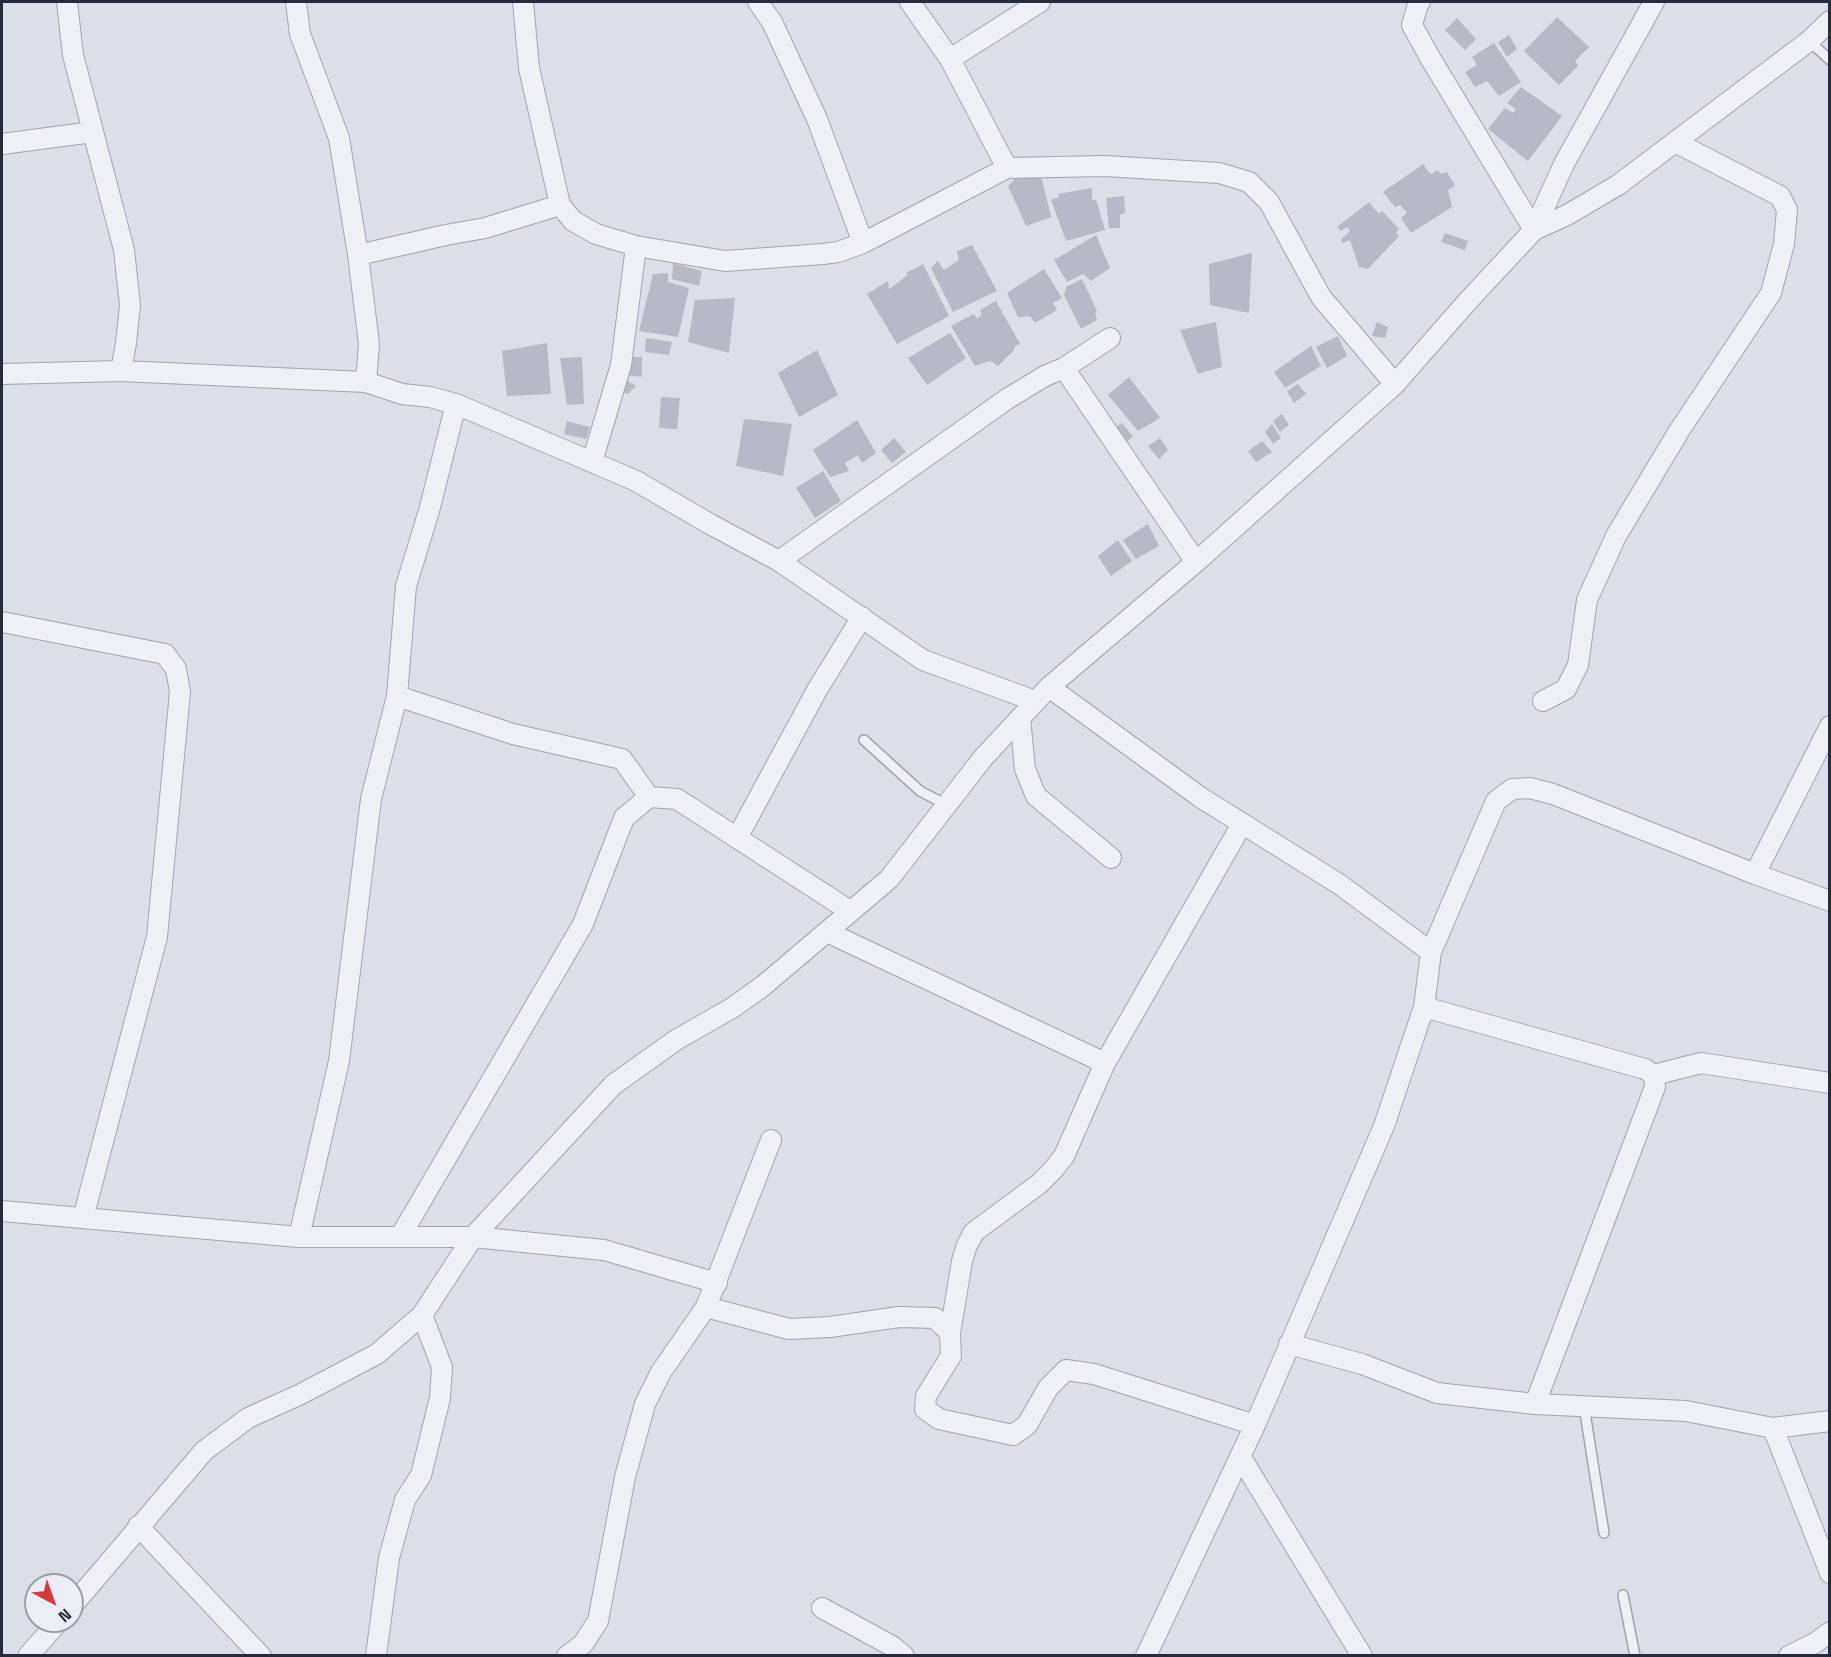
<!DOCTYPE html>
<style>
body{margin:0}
#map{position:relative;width:1831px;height:1657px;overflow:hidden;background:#dcdfe7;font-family:"Space Grotesk",sans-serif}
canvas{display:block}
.frame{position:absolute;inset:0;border:3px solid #262b3d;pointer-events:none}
.north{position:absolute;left:24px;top:1573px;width:60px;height:60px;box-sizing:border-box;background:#ebeef4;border:2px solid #9ca0ab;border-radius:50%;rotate:139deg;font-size:16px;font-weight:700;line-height:24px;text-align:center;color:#262b3d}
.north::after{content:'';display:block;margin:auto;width:21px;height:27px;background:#d03d41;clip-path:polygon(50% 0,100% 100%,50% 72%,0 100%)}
</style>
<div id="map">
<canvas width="1831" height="1657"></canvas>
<div class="frame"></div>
<div class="north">N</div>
</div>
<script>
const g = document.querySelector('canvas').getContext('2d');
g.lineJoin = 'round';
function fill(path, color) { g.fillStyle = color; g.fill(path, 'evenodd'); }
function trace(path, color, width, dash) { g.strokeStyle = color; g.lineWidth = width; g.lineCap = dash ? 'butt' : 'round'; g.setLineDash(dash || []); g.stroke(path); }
fill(new Path2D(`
 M1557 17 1589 47 1575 61 1578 66 1559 85 1524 51Z
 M1457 18 1476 39 1465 50 1445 30Z
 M1509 35 1517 49 1507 57 1498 42Z
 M1494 43 1521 82 1499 96 1487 81 1475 87 1465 72 1477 65 1472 57Z
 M1521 87 1562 116 1528 161 1488 129 1505 108 1513 113 1516 109 1507 103Z
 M1423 164 1430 174 1438 170 1440 174 1447 172 1455 186 1448 190 1452 207 1411 233 1401 218 1407 213 1400 205 1395 207 1383 192Z
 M1040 171 1051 217 1026 226 1008 186 1014 180 1015 176Z
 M1092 188V201L1096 199 1105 230 1066 241 1051 200 1059 197 1058 194Z
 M1124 196 1125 213 1120 215V228H1109L1106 198Z
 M1369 202 1379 214 1382 211 1399 229 1396 233 1399 236 1368 269 1359 267 1350 240 1343 243 1341 240 1350 231 1347 227 1341 231 1337 227Z
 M1445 233 1468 241 1465 250 1441 242Z
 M1096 235 1110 268 1091 281 1083 274 1067 282 1054 260Z
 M972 245 997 291 953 312 931 268 938 261 944 270 959 260 957 251Z
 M1252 253 1249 313 1210 305 1209 264Z
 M673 263 702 271 699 286 672 279Z
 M923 264 949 316 897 344 867 294 888 281 889 289 908 275 906 273Z
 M1044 269 1062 298 1053 303 1057 310 1035 323 1030 316 1018 317 1007 293Z
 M668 273V282L689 288 678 337 639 331 653 274Z
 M1082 279 1097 311 1095 313 1097 320 1081 329 1064 295 1066 287Z
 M735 298 729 353 688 342 695 300Z
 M996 301 1020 344 1015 346 1014 350 998 366 990 361 975 366 951 326 974 314 977 319 982 314 980 310Z
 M1216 322 1222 367 1198 374 1180 330Z
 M1377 322 1388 327 1385 338 1372 336Z
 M950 333 966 358 927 385 908 358Z
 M1338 336 1347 356 1327 368 1316 347Z
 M646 338 672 342 669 355 645 352Z
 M547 343 551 394 507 396 502 351Z
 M1311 346 1321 366 1285 388 1274 372Z
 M817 350 838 395 799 417 778 373Z
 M582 357 584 404 567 405 560 358Z
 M625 357H642V377L625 375Z
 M1129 377 1160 418 1138 431 1108 395Z
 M626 380 636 386 628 394 617 390Z
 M1298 384 1306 394 1294 403 1287 391Z
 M661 397 680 398 677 429 659 428Z
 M1282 414 1289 425 1280 432 1273 421Z
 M744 419 792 424 783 476 736 466Z
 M857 420 876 453 862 463 858 455 845 463 849 471 830 477 813 450Z
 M567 421 590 427 586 439 564 434Z
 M1122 423 1133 437 1123 444 1112 430Z
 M1272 424 1281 438 1273 444 1265 432Z
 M894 438 906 452 892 463 881 450Z
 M1160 438 1168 450 1159 459 1148 446Z
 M1262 441 1272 452 1256 462 1248 451Z
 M823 471 841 501 815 518 796 488Z
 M1148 524 1159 546 1136 559 1123 540Z
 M1118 540 1132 561 1111 576 1098 556Z`), '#b6bac7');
const lane = new Path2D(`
 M1809 41 1830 60
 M864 740 920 791 945 804
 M1584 1406 1604 1533
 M1623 1595 1635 1656`);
const street = new Path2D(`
 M67 2 73 55 124 250 130 305 126 343 121 371
 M296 2 300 34 339 138 358 255 369 344 366 382
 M523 2 529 68 560 205 573 221 596 234 636 246 725 261 823 254 838 252 863 243 1007 168 1105 166 1219 173 1249 182 1269 202 1321 297 1395 384
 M758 2 772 22 817 119 863 243
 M910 2 950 59 1007 168
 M1420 2 1418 4 1412 25 1429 56 1534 230
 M950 59 1040 2
 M2 144 93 132
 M1534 230 1564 164 1654 2
 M636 246 621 365 592 462 636 481 710 524 779 561 923 660 1035 701
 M358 255 446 235 485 228 560 205
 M1110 338 1064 368 1196 562
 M2 374 121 371 366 382 402 394 430 397 456 404 592 462
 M779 561 1007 399 1045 376 1064 368
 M2 622 165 654 176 669 180 692 157 937 83 1218
 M1049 687 1200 797 1339 884 1431 952
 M397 696 513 734 622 759 649 797
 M1543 701 1566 689 1578 665 1587 600 1616 536 1679 431 1771 293 1784 244 1787 210 1780 196 1675 142
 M1020 718 1025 769 1036 796 1111 858
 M737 838 817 690 862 617
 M1755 874 1830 726
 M827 932 1105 1063
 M1424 1007 1645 1069 1654 1075 1655 1087 1535 1404
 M1654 1075 1701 1063 1830 1083
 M2 1211 299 1237H473L604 1250 717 1283
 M299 1237 339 1061 371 799 397 696 406 586 429 511 456 404
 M400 1237 583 924 624 818 649 797 677 799 850 911
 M706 1307 789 1329 830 1327 899 1317 935 1318 950 1333 951 1356 926 1396 925 1409 939 1419 1013 1435 1027 1425 1048 1388 1066 1370 1094 1374 1255 1425
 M950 1333 962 1261 967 1245 974 1232 1039 1184 1053 1170 1064 1156 1105 1063 1242 824
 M1289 1344 1362 1364 1437 1393 1535 1404 1686 1411 1773 1428 1830 1421
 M1773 1428 1830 1573
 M1240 1456 1362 1656
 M138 1526 261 1656
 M72 1606 204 1451 248 1418 301 1394 377 1354 422 1315 473 1237 613 1085 676 1040 732 1008 763 986 889 879 983 758 1049 687 1196 562 1395 384 1467 302 1534 230 1567 215 1618 185 1809 41 1830 21
 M822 1608 892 1646 904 1656
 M28 1656 59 1621
 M376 1656 389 1558 405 1500 421 1475 440 1398 442 1367 422 1315
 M567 1656 583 1644 598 1621 625 1477 645 1404 661 1372 706 1307 771 1140
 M1146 1656 1255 1425 1384 1126 1424 1007 1431 952 1496 801 1512 789 1530 788 1553 794 1755 874 1830 901
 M1789 1656 1815 1643 1830 1632`);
trace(lane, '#a2a5b1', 12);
trace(street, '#a2a5b1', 22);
trace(lane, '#eff0f5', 9);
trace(street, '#eff0f5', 20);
</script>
